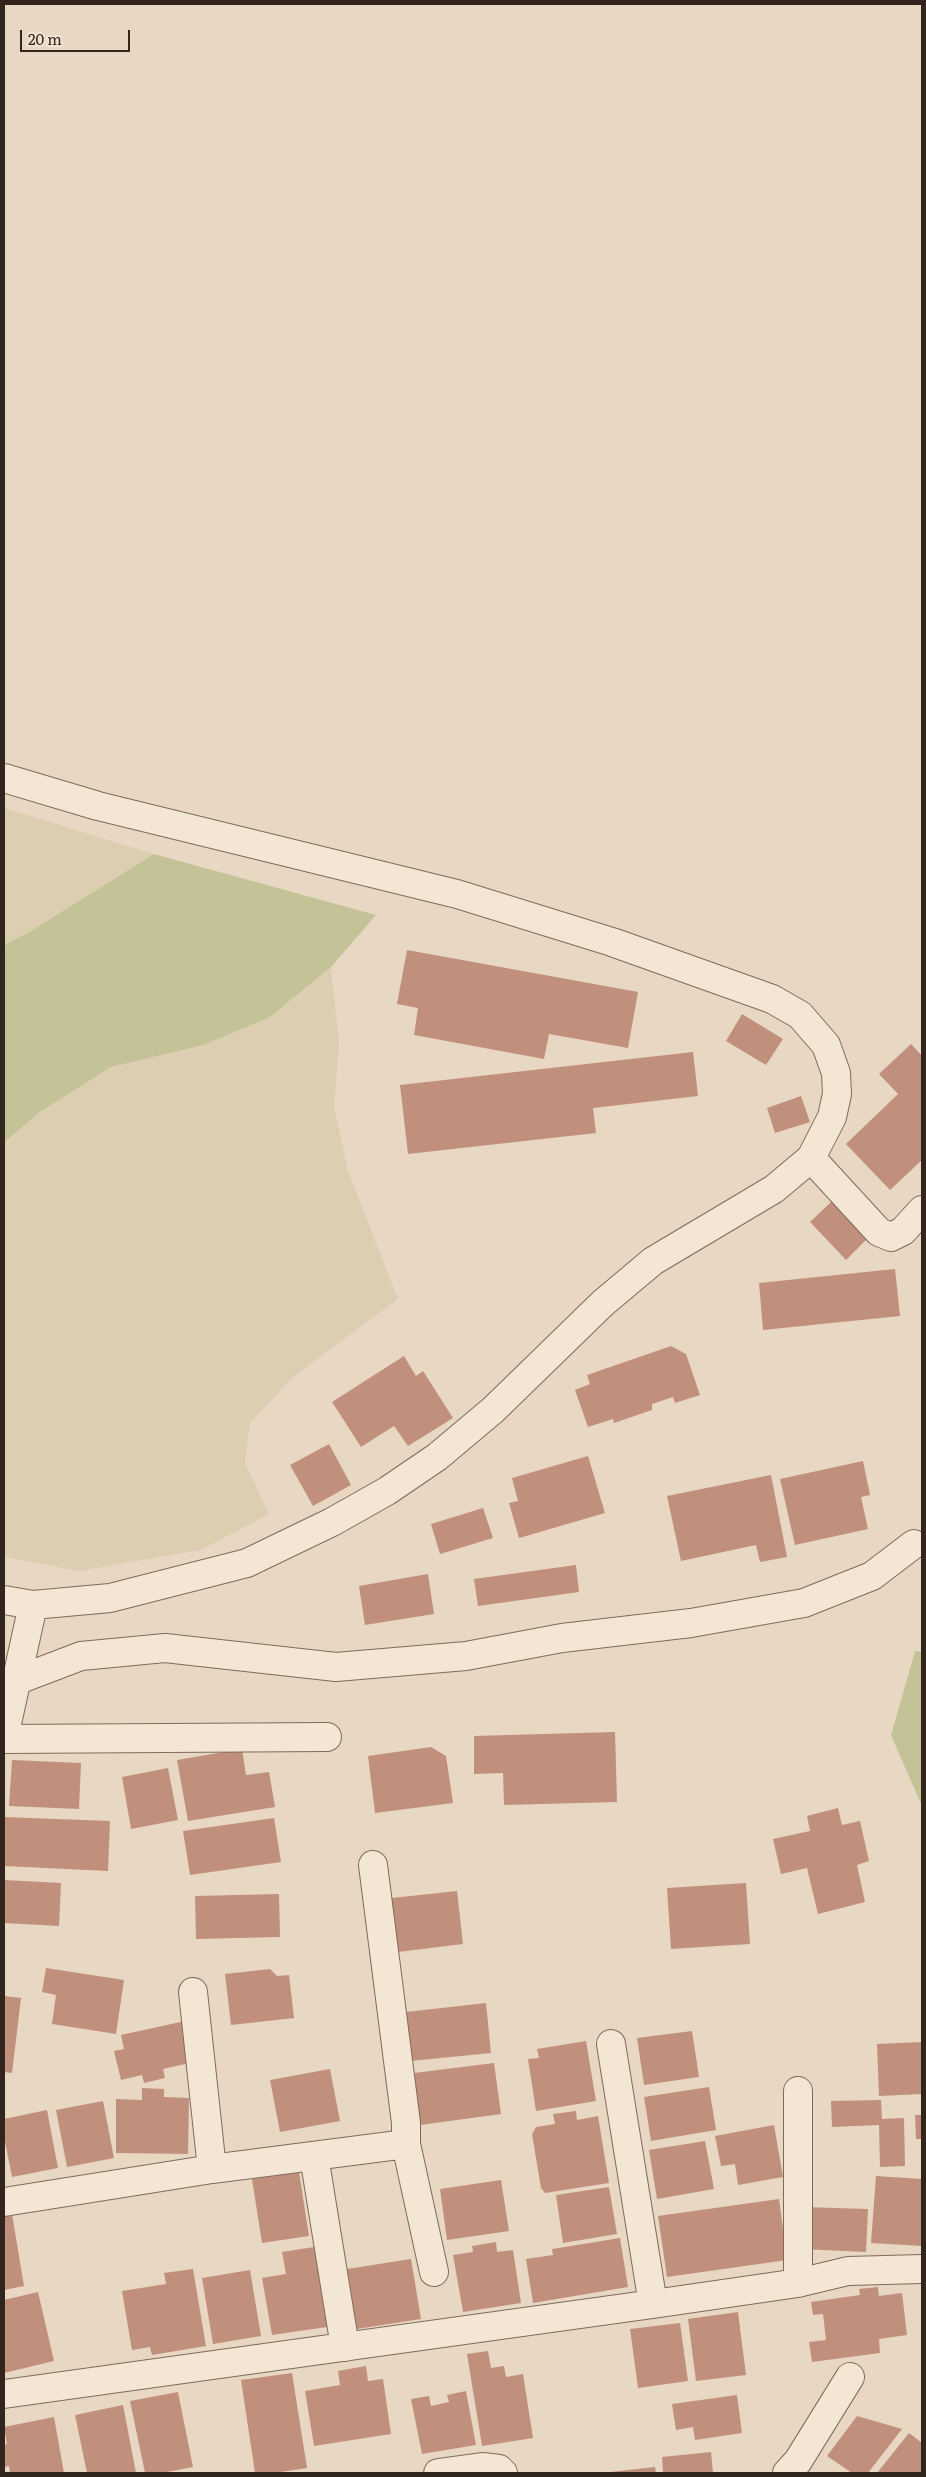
<!DOCTYPE html>
<style>
body{margin:0}
#map{position:relative;width:926px;height:2477px;overflow:hidden;background:#e8d7c2;font-family:Literata,serif}
canvas{display:block}
.frame{position:absolute;inset:0;border:5px solid #31251e;pointer-events:none}
.scale{position:absolute;left:20px;top:30px;width:110px;height:22px;box-sizing:border-box;border:2px solid #31251e;border-top:0;padding-left:6px;font-size:15px;line-height:18px;white-space:nowrap;color:#31251e;-webkit-text-stroke:4px #f0e3d1;paint-order:stroke}
</style>
<div id="map">
<canvas width="926" height="2477"></canvas>
<div class="frame"></div>
<div class="scale">20 m</div>
</div>
<script>
const g = document.querySelector('canvas').getContext('2d');
g.lineJoin = 'round';
function fill(path, color) { g.fillStyle = color; g.fill(path, 'evenodd'); }
function trace(path, color, width, dash) { g.strokeStyle = color; g.lineWidth = width; g.lineCap = dash ? 'butt' : 'round'; g.setLineDash(dash || []); g.stroke(path); }
fill(new Path2D(`
 M4 808 154 854 26 934 4 945Z
 M331 967 339 1043 334 1107 348 1171 398 1299 293 1377 250 1423 245 1463 269 1514 201 1550 79 1571 4 1557V1143L37 1114 111 1067 204 1045 270 1017Z`), '#dccfb1');
fill(new Path2D(`
 M154 854 376 915 331 967 270 1017 204 1045 111 1067 37 1114 4 1143V945L26 934Z
 M915 1651 922 1652V1806L891 1735Z`), '#c4c398');
fill(new Path2D(`
 M407 950 638 992 628 1048 549 1034 544 1059 414 1035 418 1008 397 1004Z
 M742 1014 783 1039 766 1065 726 1041Z
 M911 1044 922 1056V1160L890 1190 846 1144 898 1094 879 1074Z
 M693 1052 698 1096 593 1108 596 1133 408 1154 400 1085Z
 M801 1096 810 1122 775 1133 767 1108Z
 M832 1201 868 1238 846 1260 810 1222Z
 M895 1269 900 1316 763 1330 759 1283Z
 M671 1346 686 1354 700 1395 675 1403 673 1397 652 1404V1410L614 1423 613 1419 588 1427 575 1390 590 1384 587 1375Z
 M404 1356 416 1376 423 1371 453 1418 408 1446 394 1426 361 1447 332 1402Z
 M329 1444 351 1485 313 1506 290 1465Z
 M588 1456 605 1513 519 1538 509 1503 518 1501 512 1478Z
 M863 1461 870 1495 861 1497 868 1529 795 1545 780 1479Z
 M771 1475 787 1557 760 1562 756 1545 681 1561 667 1496Z
 M483 1508 493 1538 440 1554 431 1524Z
 M576 1565 579 1592 478 1606 474 1579Z
 M428 1574 434 1614 365 1625 359 1586Z
 M615 1732 617 1802 504 1805 503 1773 474 1774V1736Z
 M431 1747 446 1756 453 1803 375 1813 368 1756Z
 M242 1749 246 1775 269 1772 275 1807 188 1821 177 1760Z
 M12 1760 81 1763 79 1809 9 1806Z
 M168 1768 178 1820 131 1829 122 1777Z
 M838 1808 842 1825 860 1821 869 1861 857 1865 865 1902 818 1914 807 1868 781 1874 773 1839 810 1831 807 1816Z
 M4 1817 110 1821 108 1871 4 1866Z
 M274 1818 281 1862 190 1875 183 1831Z
 M4 1880 61 1883 59 1926 4 1923Z
 M746 1883 750 1944 671 1949 667 1888Z
 M457 1891 463 1944 398 1952 392 1898Z
 M279 1894 280 1937 196 1939 195 1896Z
 M46 1968 124 1980 116 2034 52 2024 56 1995 42 1992Z
 M270 1969 277 1976 289 1975 294 2018 231 2025 225 1974Z
 M4 1996 21 1998 12 2073 4 2072Z
 M486 2003 491 2053 411 2061 406 2012Z
 M185 2021 194 2062 163 2069 165 2078 144 2083 142 2075 121 2080 114 2051 124 2049 121 2035Z
 M692 2031 699 2077 644 2085 637 2038Z
 M586 2041 596 2101 536 2111 528 2059 539 2058 537 2049Z
 M922 2042V2094L879 2096 877 2044Z
 M494 2063 501 2114 420 2125 414 2073Z
 M330 2069 340 2121 280 2132 270 2080Z
 M709 2087 716 2130 651 2141 644 2097Z
 M142 2088 164 2089V2097L189 2098 188 2154 116 2153V2099L142 2100Z
 M881 2100 882 2119 904 2118 905 2166 880 2167 879 2125 832 2127 831 2101Z
 M103 2101 114 2158 67 2167 56 2110Z
 M47 2110 58 2168 12 2177 4 2136V2119Z
 M576 2111 577 2120 598 2116 609 2183 545 2193 541 2188 532 2134 536 2127 555 2124 553 2114Z
 M915 2115H922V2139H916Z
 M774 2125 783 2177 738 2185 735 2164 721 2166 715 2136Z
 M705 2141 714 2189 657 2199 649 2150Z
 M299 2172 309 2236 262 2243 252 2179Z
 M876 2176 922 2179V2246L871 2243Z
 M501 2180 509 2231 447 2240 440 2189Z
 M609 2187 617 2234 563 2243 556 2195Z
 M779 2199 787 2260 667 2277 658 2216Z
 M803 2207 868 2209 866 2252 801 2249Z
 M12 2214 24 2286 4 2290V2215Z
 M620 2238 628 2287 533 2303 526 2259 553 2255 552 2249Z
 M496 2242 497 2252 513 2250 521 2303 463 2312 453 2255 473 2252 472 2246Z
 M314 2247 327 2327 272 2335 262 2278 286 2274 282 2252Z
 M411 2259 421 2319 357 2329 347 2269Z
 M193 2269 206 2346 152 2355 150 2347 132 2350 122 2291 166 2284 164 2273Z
 M250 2270 261 2336 213 2344 202 2278Z
 M878 2287 879 2296 902 2293 907 2335 879 2339 880 2353 812 2362 809 2342 826 2340 823 2314 813 2315 811 2302 860 2295 859 2289Z
 M38 2292 54 2361 4 2373V2300Z
 M738 2312 746 2375 696 2381 688 2319Z
 M680 2323 688 2381 638 2388 630 2329Z
 M488 2351 491 2368 504 2366 506 2377 523 2374 533 2438 482 2446 467 2354Z
 M366 2366 368 2381 383 2379 391 2434 314 2446 305 2391 340 2385 338 2371Z
 M292 2373 307 2468 274 2473H255L241 2380Z
 M466 2391 476 2445 422 2454 411 2399 429 2396 431 2406 449 2402 447 2395Z
 M178 2392 193 2467 162 2473H145L130 2401Z
 M737 2395 742 2433 695 2440 693 2427 676 2430 672 2404Z
 M123 2405 136 2473H87L75 2415Z
 M857 2416 902 2429 868 2473H852L827 2456Z
 M54 2417 64 2473H10L9 2466 4 2467V2445L7 2444 4 2427Z
 M909 2433 922 2443V2473H877Z
 M711 2452 713 2473H663L662 2457Z
 M655 2467 656 2473H610V2472Z`), '#c1907d');
const minor = new Path2D(`
 M4 778 98 806 457 894 612 942 772 999 800 1015 826 1045 836 1073 837 1094 832 1117 811 1158 774 1189 653 1261 603 1303 493 1410 437 1457 387 1491 332 1522 247 1563 110 1598 33 1605 4 1737
 M811 1158 879 1232 891 1237 903 1231 922 1210
 M4 1600 33 1605
 M18 1680 81 1656 165 1648 336 1667 466 1656 562 1638 691 1623 804 1603 872 1576 914 1544
 M4 1739 327 1737
 M193 1992 212 2169
 M611 2044 653 2304
 M406 2144 434 2272
 M314 2156 345 2347
 M4 2202 212 2169 406 2144V2123L373 1865
 M798 2283V2091
 M4 2394 653 2304 798 2283 848 2271 922 2269
 M438 2473 482 2467 499 2469 503 2473
 M787 2473 798 2461 850 2377`);
trace(minor, '#7f6a5c', 30);
trace(minor, '#f4e6d4', 28);
</script>
